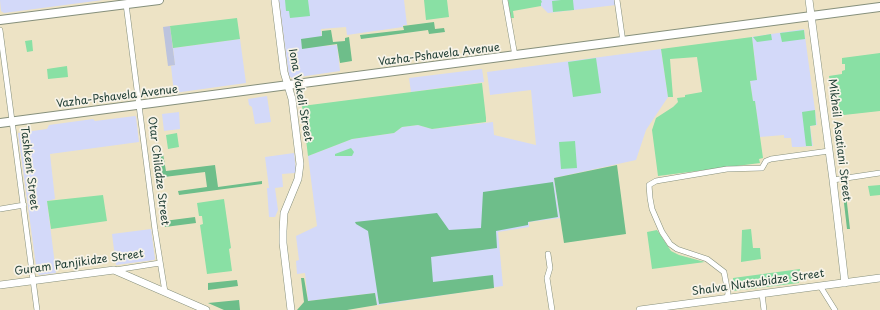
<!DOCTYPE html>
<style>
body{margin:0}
canvas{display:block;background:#ede3c5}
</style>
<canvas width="880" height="310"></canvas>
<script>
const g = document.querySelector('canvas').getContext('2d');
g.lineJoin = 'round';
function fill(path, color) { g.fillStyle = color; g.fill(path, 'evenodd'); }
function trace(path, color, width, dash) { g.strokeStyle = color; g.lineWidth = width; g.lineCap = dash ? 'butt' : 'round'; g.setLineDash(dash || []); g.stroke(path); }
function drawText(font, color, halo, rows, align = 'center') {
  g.font = font + ' "Playpen Sans",sans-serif'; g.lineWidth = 3.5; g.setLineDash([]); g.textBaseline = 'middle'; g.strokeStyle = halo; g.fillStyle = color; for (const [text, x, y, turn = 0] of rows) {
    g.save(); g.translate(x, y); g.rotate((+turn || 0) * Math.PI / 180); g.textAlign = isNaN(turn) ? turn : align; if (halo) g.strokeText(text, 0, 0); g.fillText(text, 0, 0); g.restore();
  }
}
fill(new Path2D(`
 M0 0H103L4 13 1 11Z
 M279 0H404L407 25H403V27L347 35 346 27 321 29 323 46 337 45 340 71 292 78 289 76Z
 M541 0H615L616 5 548 13 541 6Z
 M804 29 817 125 810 126 813 146 799 147H792L791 138H784V135L760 137 755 102H753L750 81 757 79 752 37Z
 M240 39 246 83 174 93 171 66 175 65 173 48Z
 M661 49 668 97 646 130 636 160 554 178 560 218 529 222V227L498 232 503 286 377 305 375 293 308 301 305 273 297 274 296 261 299 260 296 236 317 226 308 156 352 139 394 133 402 127 418 125 432 129 493 122 494 135 536 145 531 90 490 95 487 72Z
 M482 69 484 82 411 92 409 78Z
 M267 96 271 122 255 124 252 107 249 105 248 99Z
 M179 112 180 129 164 131 162 114Z
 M135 116 136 117 139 142 50 154 55 199 47 201 56 273 39 275 37 273 18 133 47 129 49 125 93 119 95 121Z
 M294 153 296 170 295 173 282 174 283 187 275 188 278 210 275 217H269L267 188H269L265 157Z
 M151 229 155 259 154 260 116 265 112 234Z`), '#d3d9f9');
fill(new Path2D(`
 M170 26 175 65 168 66 163 27Z`), '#bcc3de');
fill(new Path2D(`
 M285 0H308L310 16 290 18 289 11H286Z
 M424 0H447L449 17 426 20Z
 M508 0H541L542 2 541 3V6L513 11 514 18H511Z
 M561 0H573L574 10 553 12 552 1Z
 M237 18 240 39 173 48 170 26Z
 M804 30 805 39 782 42 780 33Z
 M771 34 772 40 757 42 753 37Z
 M752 37 757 80 750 81 753 101H755L763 158 759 159 760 163 658 176 652 130 656 118 673 107 678 102 677 98 685 97V95L702 92 697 57 670 59 673 97H668L661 49Z
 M32 40 33 51 27 52 25 41Z
 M880 53V111L835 116 829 76 842 74V71L845 70V64H842V58Z
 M596 58 601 93 573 97 568 62Z
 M67 66 68 77 48 79 47 69Z
 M482 83 486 118V122L432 129 418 125 402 127 394 133 352 139 308 156 302 106Z
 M815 110 816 125 810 126 812 146H806L802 112Z
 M177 133 179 147 168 149 166 135Z
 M575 141 577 168 561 169 559 142Z
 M351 148 354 152 352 156H335V154Z
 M880 185V195L870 196 868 186Z
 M103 195 107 221 51 229 47 201Z
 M224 199 231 248 229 249 232 271 207 274 200 225 203 224 202 216H199L197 203Z
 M751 229 753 248H760L761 259 741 262 742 230Z
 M657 230 671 251 679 255 705 262 652 269 647 232Z
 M800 269 799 283 733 291V278Z`), '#89e0a4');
fill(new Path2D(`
 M434 22 435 29 444 28 445 32 429 34 428 30 361 39 360 35 404 30 403 26Z
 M331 30 333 42 345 41V38L349 37 352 61 340 63 337 44 302 49 301 39 322 36V31Z
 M163 154 166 171 215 165 218 187 262 181V184L179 195 178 191 207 187 205 172 156 178 153 155Z
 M617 165 626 234 564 243 554 178Z
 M553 182 558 217 528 222V225L496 231 497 248 431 257 433 282 493 275 494 288 379 304 368 231 356 224 355 222 437 213 449 230 481 228 483 192Z
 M842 186H845L850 229H847Z
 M195 217 196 223 165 227 164 221Z
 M301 278H304L308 301 375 293 377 305 347 310H297L304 302Z
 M237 280 238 286 208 290V283Z
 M239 300 240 310H224L208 303Z`), '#6ebe8a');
const minor = new Path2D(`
 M505 0 515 56
 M617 0 623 42
 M126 4 155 230 165 292
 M0 30 37 310
 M833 180 880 173
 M0 209 24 205
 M548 254 550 268 547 278 552 310
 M115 270 160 263
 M820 286 835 310
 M762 294 764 310
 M727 299 728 293 724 272 707 259 677 249 670 244 662 232 652 209 650 198 649 185 656 181 727 169 762 168 766 161 771 159 829 151`);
const secondary = new Path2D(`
 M275 0 284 72 292 99 300 164 298 179 284 213 283 231V243L291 310
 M809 0 833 180 845 283
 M0 285 114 270 206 310
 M640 310 880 278`);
const primary = new Path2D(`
 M0 20 159 0
 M0 123 880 7`);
trace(minor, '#86907c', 6);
trace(secondary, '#86907c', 8);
trace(primary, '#86907c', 10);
trace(minor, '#fff', 5);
trace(secondary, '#fff', 7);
trace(primary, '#fff', 8);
drawText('11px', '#1f3d34', '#f7f3e8', [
 ["Vazha-Pshavela Avenue",439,55,-7],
 ["Iona Vakeli Street",300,95,80],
 ["Vazha-Pshavela Avenue",117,97,-7],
 ["Mikheil Asatiani Street",839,140,83],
 ["Tashkent Street",29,168,83],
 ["Otar Chiladze Street",158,171,83],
 ["Guram Panjikidze Street",79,263,-8],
 ["Shalva Nutsubidze Street",758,283,-8]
]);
</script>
